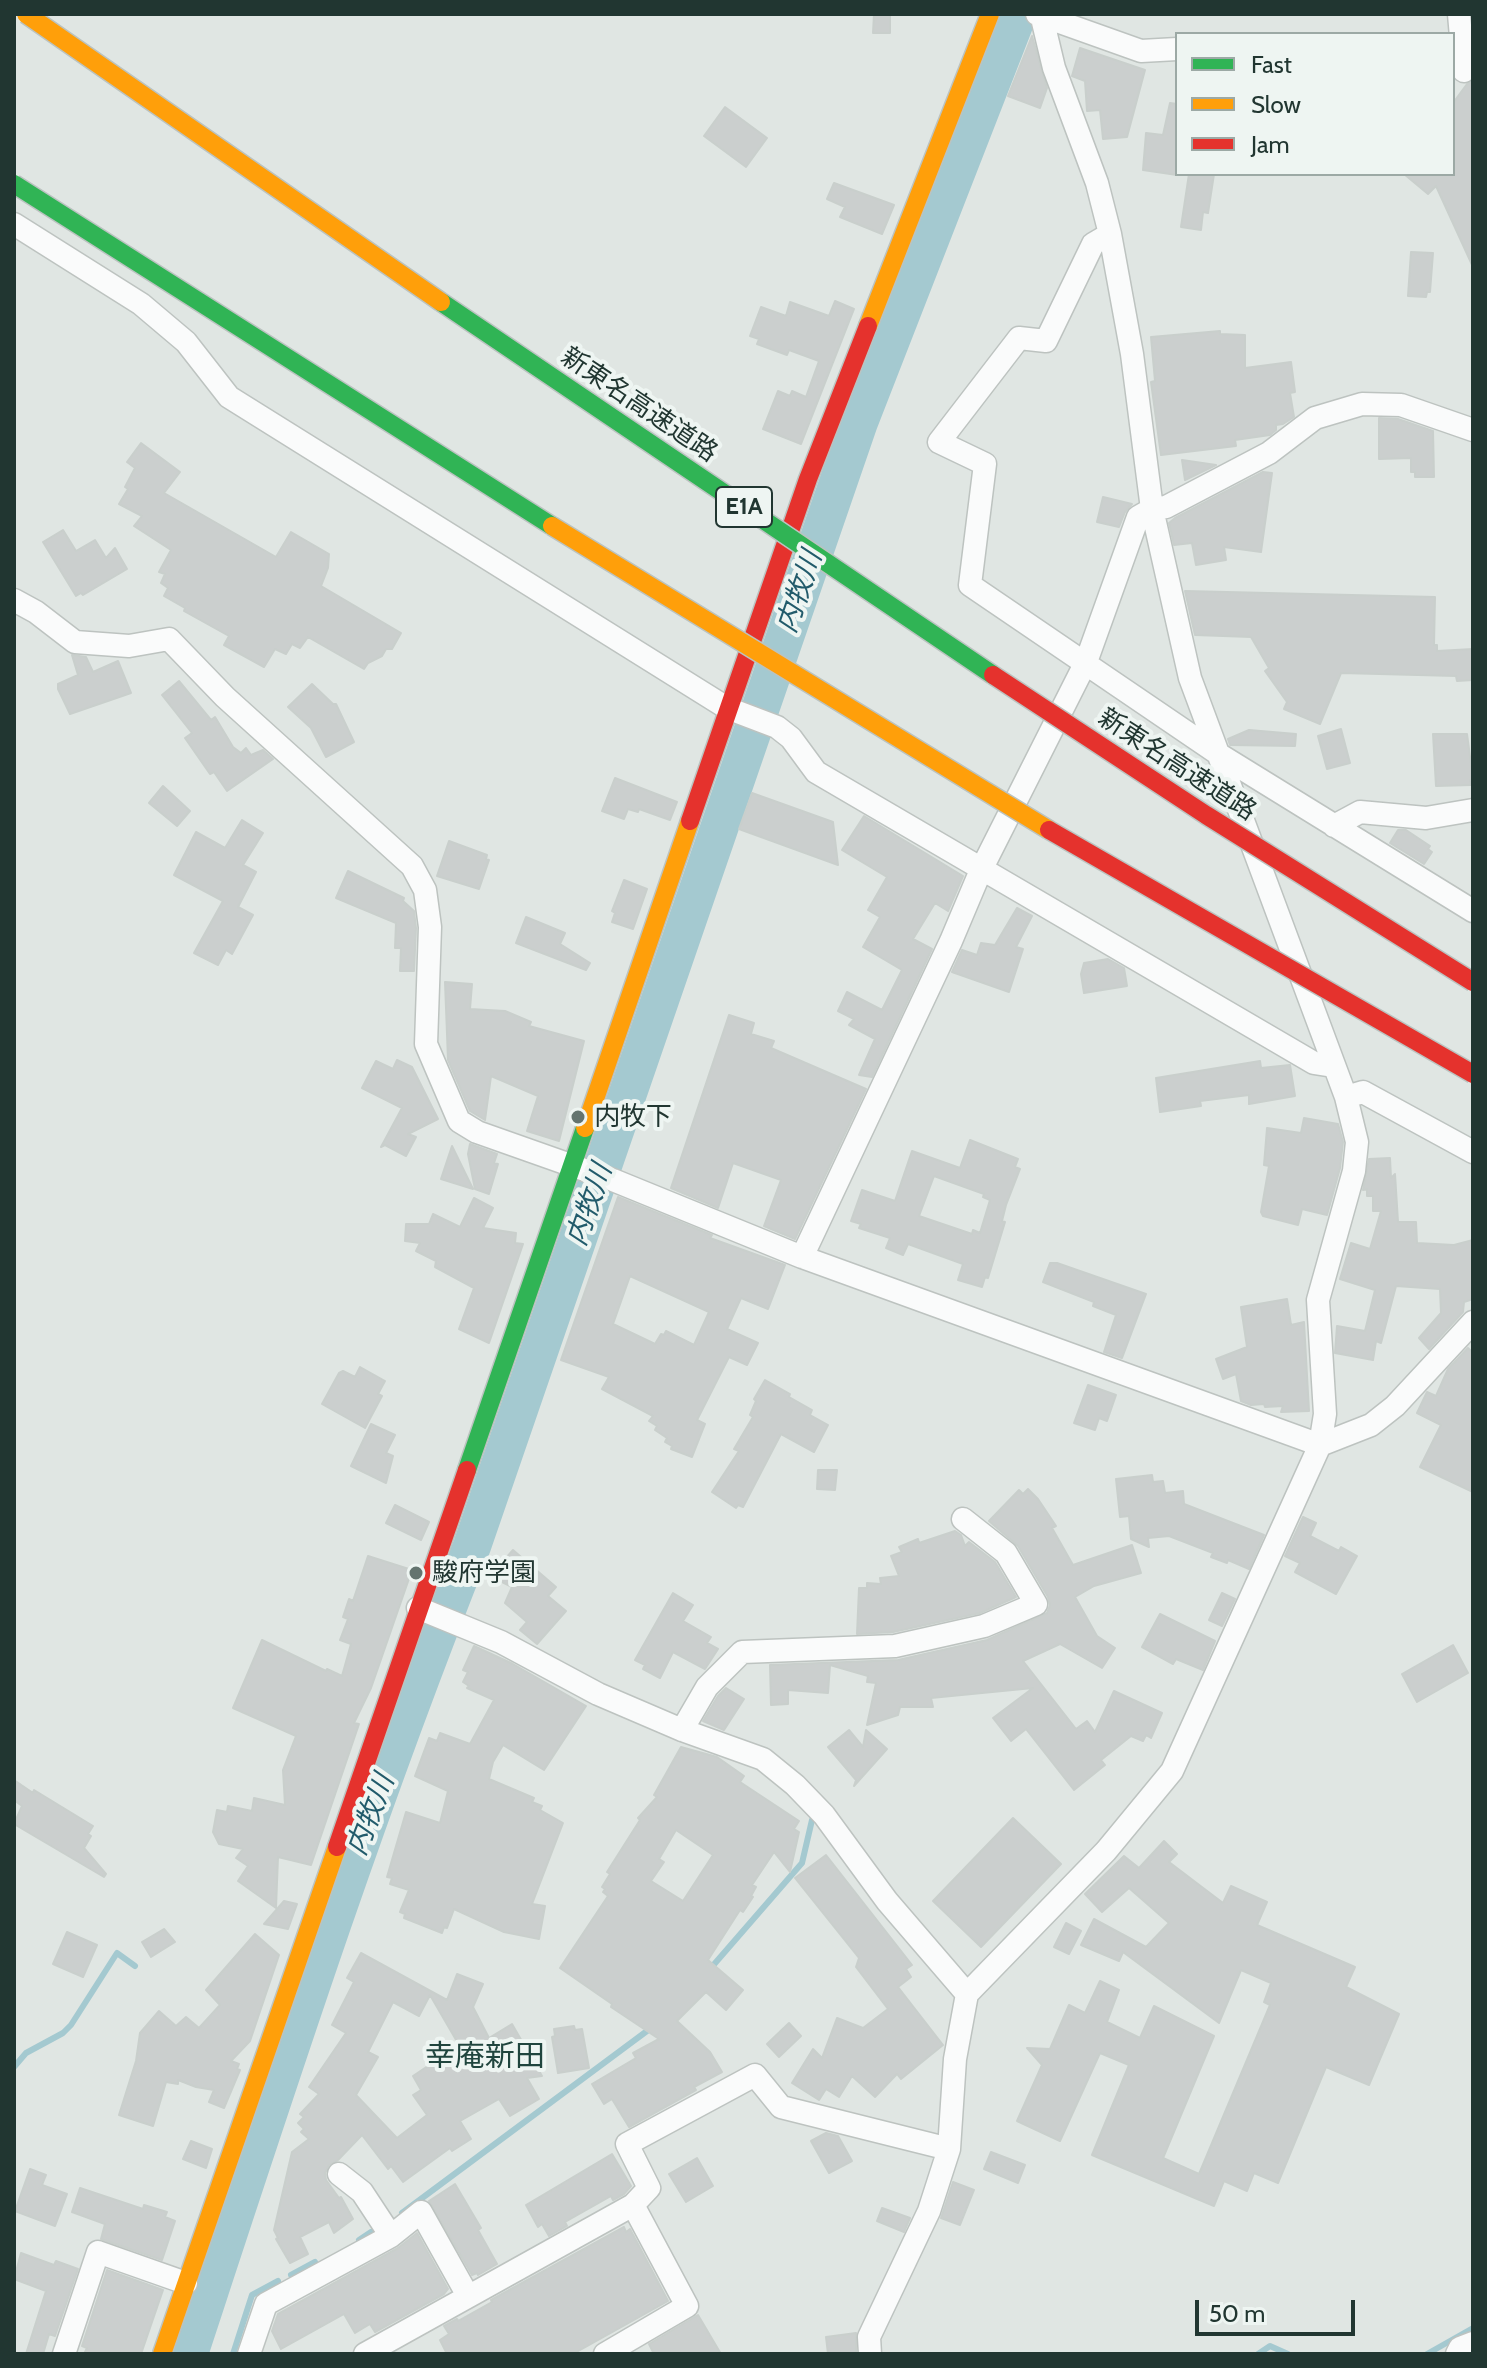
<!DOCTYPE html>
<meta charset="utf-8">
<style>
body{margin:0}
#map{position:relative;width:1487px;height:2368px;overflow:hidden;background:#e0e6e3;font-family:Cabin,sans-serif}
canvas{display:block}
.frame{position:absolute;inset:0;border:16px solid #213631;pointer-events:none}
.legend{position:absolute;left:1175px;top:32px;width:280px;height:144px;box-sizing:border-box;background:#eef5f2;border:2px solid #9ca9a5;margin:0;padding:10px 14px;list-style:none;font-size:24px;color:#213631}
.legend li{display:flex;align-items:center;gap:16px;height:40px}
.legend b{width:40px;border:2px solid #9ca9a5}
.scale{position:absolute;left:1195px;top:2300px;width:160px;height:36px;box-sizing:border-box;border:4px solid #213631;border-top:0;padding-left:10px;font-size:24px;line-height:28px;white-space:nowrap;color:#213631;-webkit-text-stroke:6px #eef5f2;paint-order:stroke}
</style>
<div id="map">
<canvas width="1487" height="2368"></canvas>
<div class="frame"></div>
<ul class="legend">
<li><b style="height:10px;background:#30b455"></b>Fast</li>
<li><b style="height:10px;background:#ff9f0a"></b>Slow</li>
<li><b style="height:10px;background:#e5322d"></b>Jam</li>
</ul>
<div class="scale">50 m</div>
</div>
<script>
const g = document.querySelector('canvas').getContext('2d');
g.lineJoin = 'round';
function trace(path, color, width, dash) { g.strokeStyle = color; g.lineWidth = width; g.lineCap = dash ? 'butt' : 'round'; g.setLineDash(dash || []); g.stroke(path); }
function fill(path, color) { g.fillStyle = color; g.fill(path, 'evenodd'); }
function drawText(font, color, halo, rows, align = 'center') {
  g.font = font + ' Cabin,"Noto Sans JP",sans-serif'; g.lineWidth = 8; g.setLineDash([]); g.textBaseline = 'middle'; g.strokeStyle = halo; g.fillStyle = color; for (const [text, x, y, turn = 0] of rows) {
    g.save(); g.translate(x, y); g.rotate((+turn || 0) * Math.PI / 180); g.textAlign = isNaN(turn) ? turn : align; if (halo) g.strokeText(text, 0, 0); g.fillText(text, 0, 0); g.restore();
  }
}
trace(new Path2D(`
 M710 1969 802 1863 812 1820
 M14 2067 26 2053 63 2033 71 2025 117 1953 135 1966
 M402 2213 651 2028
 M359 2240 371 2232
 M291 2275 315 2262
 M233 2354 252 2295 278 2281
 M1258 2354 1270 2346 1288 2354
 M1427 2354 1473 2328`), '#a4c9d0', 6);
trace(new Path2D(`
 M189 2354C278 2083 366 1811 472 1546L859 422 1018 14`), '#a4c9d0', 38);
const building = new Path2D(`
 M874 14H890V33H873Z
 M1032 36 1047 88 1040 108 1008 96Z
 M1080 48 1145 70 1127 137 1103 139 1100 110 1087 111 1085 81 1072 76Z
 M1473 81V267L1436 186 1428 194 1404 174H1453V103L1467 84Z
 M1170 103 1177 104V175L1143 170 1146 133 1163 135Z
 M725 107 767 138 746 167 704 136Z
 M1189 174H1214L1208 213 1203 212 1201 230 1181 227Z
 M834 183 894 205 882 234 840 217 845 207 827 199Z
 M1411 252 1433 253 1430 292H1427L1426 297 1408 296Z
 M835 301 854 309 801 444 763 429 778 391 790 396 792 391 806 397 819 361 789 350 787 355 757 344 759 339 750 336 761 307 786 316 790 302 829 316Z
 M1220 331V334L1245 335V368L1291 362 1295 392 1290 393 1294 417 1283 424 1276 425V430L1270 435 1235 440 1236 446 1161 455 1151 382 1155 381 1151 337Z
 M1379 418 1398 419 1433 431 1434 477H1415V472H1411V458L1379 459Z
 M141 443 180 472 164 493 276 557 291 532 329 554 328 568 321 586 401 633 392 649H386L382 656 368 663 364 669 308 637 300 648 292 644 286 654 275 649 264 667 224 645 229 636 184 611 185 608 164 596 168 588 161 583 165 574 159 572 171 550 134 526 142 516 119 504 128 489 125 487 135 468 127 462Z
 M1182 460 1216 465 1185 480Z
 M1263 472 1272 473 1261 552 1224 547 1226 560 1196 565 1192 543 1174 545 1169 523 1175 518Z
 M1103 497 1132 504 1125 512 1119 527 1097 522Z
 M63 530 76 551 95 540 106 558 115 548 127 569 83 595 81 593 76 596 43 542Z
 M1185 591 1435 597 1434 645H1437V651L1473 649V680L1457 681 1456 676 1341 673 1320 724 1284 709 1287 702 1265 671 1269 668 1251 637 1195 635Z
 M72 655 86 657 93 672 118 661 131 693 70 714 58 689V684L78 675Z
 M179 681 211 720 215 717 233 747 241 753 246 748 251 755 263 750 273 759 227 791 214 772 210 774 185 738 192 733 162 695Z
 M312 684 333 704H336L354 742 326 757 311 728 288 707Z
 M1341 729 1350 763 1327 769 1318 736Z
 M1249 730 1296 734 1295 746 1230 745 1228 739Z
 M1433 734H1467L1473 779 1470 780 1471 785 1436 786Z
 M615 778 677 802 670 820 639 809 638 812 628 809 624 819 602 811Z
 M163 786 190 811 177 826 149 803Z
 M752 793 833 822 838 865 739 829Z
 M864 816 963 876 948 911 935 903 913 939 932 949 872 1077 859 1075 875 1039 849 1025 854 1019 838 1011 847 992 882 1010 902 970 863 947 880 917 868 910 887 877 842 850Z
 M242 820 263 833 243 865 256 872 238 907 253 915 232 954 226 950 218 965 194 953 223 901 174 875 196 832 225 848Z
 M1398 830H1406L1430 846 1428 849 1432 852 1424 864 1390 843Z
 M449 841 487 855 486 859 489 860 479 889 437 876Z
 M348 871 404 898 403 901 414 911 416 928 414 971H400L401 948H395L396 923 336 898Z
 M624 880 647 889 633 929 612 922 615 913 612 911Z
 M1017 908 1032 916 1016 947 1023 949 1009 992 952 972 962 950 977 955 981 943 995 945Z
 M526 917 565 933 560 944 590 963 586 970 516 943Z
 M1108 959 1124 968 1127 986 1084 993 1081 974 1084 963Z
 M445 982 472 984 470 1009 505 1011 531 1022 529 1026 584 1041 559 1141 527 1131 538 1096 491 1076 485 1120 470 1111 448 1060Z
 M729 1015 754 1023 751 1034 774 1041 771 1048 866 1089 795 1239 764 1226 781 1180 733 1163 718 1208 671 1188Z
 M397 1060 412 1067 438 1119 408 1134 416 1137 406 1156 385 1145 381 1147 402 1108 362 1088 376 1061 393 1069Z
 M1260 1061 1261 1068 1290 1065 1295 1096 1249 1104V1095L1200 1101 1201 1106 1160 1112 1156 1078Z
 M1304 1118 1338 1124 1343 1142 1340 1168 1327 1215 1302 1209 1298 1225 1263 1216 1261 1212 1269 1166 1264 1165 1267 1128 1301 1133Z
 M970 1140 1018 1159 1015 1167 1020 1169 1006 1205 1002 1221 1005 1222 988 1278 985 1277 982 1287 958 1280 963 1264 908 1244 903 1255 886 1248 890 1238 859 1228 861 1224 851 1221 862 1190 895 1201 912 1151 960 1168ZM934 1176 984 1194 983 1197 990 1200 980 1233 973 1230 972 1234 919 1216Z
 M470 1144 497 1154 494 1163 498 1164 489 1194 475 1189 468 1154Z
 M452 1146 473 1189 441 1179Z
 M1390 1158 1391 1178 1395 1174 1398 1222H1416L1417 1243 1454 1245 1473 1240V1299L1464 1302 1463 1312 1429 1349 1419 1338 1441 1313 1440 1289 1396 1286 1381 1343 1376 1341 1373 1360 1335 1353 1337 1326 1365 1331 1375 1290 1340 1279 1351 1243 1370 1249 1381 1211H1373V1196H1367V1189L1363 1190 1369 1159Z
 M618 1197 712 1235 710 1238 785 1265 768 1309 741 1298 727 1329 758 1343 747 1365 729 1357 697 1420 705 1424 692 1457 671 1449 672 1446 665 1442 667 1438 655 1430 657 1426 649 1421 653 1416 602 1389 609 1377 561 1360ZM630 1276 709 1312 694 1345 666 1331 664 1335 661 1334 655 1344 613 1324Z
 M474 1198 493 1208 483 1228 516 1233 515 1243 523 1244 489 1343 459 1329 474 1288 435 1267 436 1261 416 1251 420 1243 405 1241 406 1224H429L433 1214 460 1227Z
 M1050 1263H1057L1146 1294 1122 1358 1104 1352 1116 1315 1093 1306 1094 1302 1043 1282Z
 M1287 1299 1291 1325 1304 1322 1309 1411 1281 1412 1283 1406 1265 1407 1264 1404 1251 1405 1241 1401 1236 1374 1223 1379 1216 1359 1247 1347 1241 1307Z
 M1468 1348 1473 1353V1492L1420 1467 1441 1425 1417 1413 1427 1392 1436 1396 1448 1369Z
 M360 1367 385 1381 378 1394 382 1396 365 1428 322 1404 339 1373 343 1371 355 1377Z
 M765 1380 790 1394 789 1397 812 1410 810 1415 828 1425 814 1452 781 1434 743 1507 738 1505 736 1508 712 1492 739 1451 734 1449 753 1417 750 1415 756 1401 754 1399Z
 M1088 1385 1116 1395 1107 1421 1099 1418 1095 1430 1074 1423Z
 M371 1424 395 1435 386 1453 393 1456 386 1483 351 1466Z
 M818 1470H837L835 1490 817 1489Z
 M1152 1475 1153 1482 1163 1481 1165 1493 1183 1491 1184 1504 1264 1535 1249 1569 1228 1560 1227 1563 1211 1557 1213 1553 1169 1536 1148 1538 1149 1547 1131 1539 1129 1516 1120 1517 1116 1479Z
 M1028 1489 1038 1499 1056 1526 1052 1528 1073 1565 1132 1545 1141 1573 1094 1586 1075 1597 1097 1636 1115 1648 1102 1668 1060 1644 1023 1661 1076 1729 1087 1721 1095 1732 1114 1691 1162 1713 1151 1738 1146 1735 1143 1741 1131 1736 1101 1760 1105 1765 1074 1790 1026 1729 1011 1741 993 1718 1033 1688 931 1698 933 1707H900L898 1715 867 1725 876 1683 867 1682 868 1676 830 1665 828 1693 788 1690V1704L771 1705 770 1665 898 1660 987 1640 1047 1613 1050 1605 1048 1597 1018 1546 989 1521 1019 1490 1023 1494Z
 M395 1505 429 1522 421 1540 386 1523Z
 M1303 1517 1316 1523 1310 1536 1339 1551 1341 1547 1357 1556 1336 1594 1295 1572 1300 1563 1285 1556Z
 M955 1531 961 1535 965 1546 969 1542 995 1562 1016 1597 980 1613 893 1632 857 1634 859 1588H867V1583L881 1584 880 1578 899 1576 891 1556 902 1552 899 1547 918 1539 919 1543Z
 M513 1550 556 1587 548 1596 566 1611 537 1644 520 1630 527 1622 505 1603 512 1587 490 1576Z
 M368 1556 412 1570 371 1688 354 1723 359 1724 311 1865 278 1857 276 1908 238 1881 248 1866 236 1858 243 1849 219 1844 213 1832 217 1810 227 1812 228 1806 252 1811 254 1798 285 1805 283 1770 296 1736 233 1708 262 1640 326 1671 327 1669 342 1676 351 1644 340 1640 348 1619 343 1617 349 1599 353 1601Z
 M673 1593 693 1605 683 1621 711 1637 707 1643 718 1649 705 1669 673 1652 660 1678 643 1669 645 1665 635 1660Z
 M1222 1593 1235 1599 1222 1626 1209 1620Z
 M1160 1614 1215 1641 1203 1670 1176 1659 1173 1664 1142 1647Z
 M1453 1645 1468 1673 1417 1702 1402 1674Z
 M474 1646 513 1664 586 1706 544 1770 503 1745 493 1762 489 1779 534 1798 532 1802 542 1806 540 1810 563 1823 532 1904 545 1906 539 1939 504 1932 454 1909 447 1928 444 1927 442 1933 404 1918 405 1914 400 1912 409 1890 390 1884 392 1878 387 1877 406 1812 440 1823 448 1791 415 1776 429 1738 437 1741 440 1733 470 1744 494 1700 467 1688 469 1686 463 1682 468 1672 463 1670Z
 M726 1688 744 1699 724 1730 703 1721 718 1696Z
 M849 1730 863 1747 866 1730 887 1749 854 1786 856 1780 828 1747Z
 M681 1747 717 1757 744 1776 740 1782 799 1821 794 1829 799 1832 790 1872 774 1852 752 1885 756 1887 751 1896 753 1897 743 1912 740 1910 708 1960 743 1990 726 2010 706 1992 677 2021 710 2052 722 2072 694 2087 696 2090 629 2127 612 2099 604 2104 592 2084 636 2058 633 2053 659 2039 611 2007 612 2004 560 1968 608 1896 603 1892 605 1889 602 1887 610 1874 607 1872 640 1820 638 1818 657 1797 654 1795ZM676 1830 713 1855 683 1901 651 1881 664 1862 659 1859Z
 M14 1780 33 1793 34 1790 93 1826 88 1834 91 1836 84 1848 106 1874 104 1877 14 1824 22 1806 14 1800Z
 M1013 1818 1061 1864 981 1947 933 1901Z
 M1164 1841 1177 1854 1169 1862 1223 1903 1231 1886 1267 1902 1257 1925 1355 1967 1346 1987 1399 2014 1369 2085 1326 2067 1278 2183 1254 2173 1247 2191 1224 2181 1214 2206 1092 2155 1129 2065 1100 2053 1060 2141 1017 2121 1042 2065 1027 2048 1050 2049 1069 2005 1085 2013 1100 1981 1119 1990 1107 2022 1140 2038 1154 2006 1214 2036 1163 2158 1199 2174 1270 2005 1264 2002 1271 1983 1241 1970 1219 2023 1123 1952 1119 1961 1081 1945 1094 1919 1146 1947 1169 1923 1129 1888 1102 1912 1085 1894 1124 1856 1139 1868Z
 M826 1855 912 1965 906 1969 911 1977 898 1987 943 2045 901 2079 897 2074 875 2097 852 2076 839 2097 826 2089 819 2100 792 2083 813 2049 822 2058 837 2018 863 2028 888 2009 856 1967 859 1958 795 1878Z
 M284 1901 297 1904 288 1929 264 1924Z
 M1066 1923 1081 1931 1069 1954 1054 1947Z
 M164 1929 175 1942 151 1957 142 1942Z
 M67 1932 97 1945 83 1977 53 1964Z
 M255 1934 279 1955 250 2041 231 2061 239 2064 237 2069 240 2070 224 2108 209 2102 214 2090 196 2087 178 2080V2084L166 2082 153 2126 119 2115 136 2061 140 2033 159 2011 176 2026 186 2017 199 2028 220 2005 206 1990Z
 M361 1953 447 2000 457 1974 483 1984 473 2007 489 2038 512 2024 542 2076 527 2078 539 2099 510 2116 499 2099 460 2121 471 2139 452 2151 450 2148 403 2182 391 2166 388 2169 362 2135 338 2160 329 2165 325 2173 326 2180 339 2198 341 2197 353 2219 334 2233 329 2222 300 2237 308 2254 290 2263 276 2239 278 2238 274 2230 292 2152 309 2139 301 2132 304 2129 298 2123 304 2117 300 2114 319 2094 309 2087 346 2033 332 2025 354 1982 347 1978ZM430 1995 459 2045 413 2076 421 2090 413 2095 427 2115 397 2138 356 2095 378 2057 368 2052 393 2002 419 2016Z
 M789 2023 801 2036 779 2057 767 2044Z
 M574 2026 575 2030 582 2029 589 2068 558 2073 552 2037 555 2036 554 2029Z
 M826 2133 838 2136 852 2161 829 2173 811 2141Z
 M191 2141 212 2149 206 2168 183 2159Z
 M991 2152 1025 2165 1018 2183 984 2169Z
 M612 2154 631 2186 624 2194 613 2200 611 2196 565 2222 567 2226 549 2236 542 2224 538 2227 526 2205Z
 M697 2158 713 2186 686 2202 669 2174Z
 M30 2169 46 2175 42 2185 67 2194 55 2226 15 2211Z
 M953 2182 974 2190 960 2225 941 2218Z
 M455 2184 481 2228 478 2230 497 2264 478 2275 477 2273 472 2275 429 2201Z
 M80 2188 143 2209 144 2205 167 2212 165 2217 175 2221 162 2260 101 2239 105 2224 72 2212Z
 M882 2208 910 2218 904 2232 877 2221Z
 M624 2227 626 2232 630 2229 668 2301 573 2354H447L440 2340 449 2334 444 2326 457 2319 458 2321 492 2302 491 2300Z
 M417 2233 448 2289 444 2294 375 2332 370 2324 355 2333 344 2314 281 2349 272 2331 278 2314 398 2248Z
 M21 2253 54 2265 56 2261 78 2269 55 2336 49 2334 43 2354H26L46 2291 14 2279Z
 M107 2270 163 2290 141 2354H84L87 2348 82 2346Z
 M698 2315 721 2354H654L649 2344Z
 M856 2333V2354H828L826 2337Z`);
fill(building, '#cbcfce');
trace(building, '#c9cfcc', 2);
const street = new Path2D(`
 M1037 14 1141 51 1177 49
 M1459 14 1464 71
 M14 224 141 304 186 342 229 397 727 708 777 727 791 738 816 772 1314 1063 1333 1066
 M1110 234 1093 244 1046 341 1019 338 939 442 985 464 970 585 1220 755 1473 911
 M14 600 36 612 75 642 129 646 169 639 225 697 412 866 425 890 430 927 426 1044 459 1121 477 1132 613 1180 802 1257 1320 1445 1371 1425 1395 1406 1473 1322
 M1334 826 1360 812 1426 818 1473 810
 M1346 1097 1363 1092 1473 1152
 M802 1257 951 941 981 870 1086 662 1138 517 1152 509 1166 507 1269 453 1315 418 1362 404 1401 405 1473 430
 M418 1608 501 1642 598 1694 682 1730 763 1759 795 1785 824 1815 887 1901 967 1994
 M682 1730 707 1687 742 1652 895 1646 984 1626 1036 1604 1006 1553 963 1519
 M339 2174 362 2192 391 2236
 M64 2354 98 2252 186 2283
 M249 2354 266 2304 391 2236 421 2212 468 2296
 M365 2354 633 2205 649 2188 627 2144 755 2075 781 2107 949 2149
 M605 2354 687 2306 633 2205
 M870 2354 869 2337 929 2211 949 2149 955 2059 967 1994 1106 1851 1172 1771 1320 1445 1325 1414 1318 1300 1354 1171 1357 1142 1346 1097 1190 678 1152 509 1132 354 1110 234 1097 183 1054 68 1042 18 1043 14
 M1457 2354 1460 2348 1473 2343`);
const fast = new Path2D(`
 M467 1470 585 1128`);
const slow = new Path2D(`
 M868 326 990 14
 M585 1128 690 821
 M162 2354 337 1847`);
const jam = new Path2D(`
 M690 821 808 479 868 326
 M337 1847 467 1470`);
trace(street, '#bdc3c0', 25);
trace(fast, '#bcc3c0', 21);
trace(slow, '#bcc3c0', 21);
trace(jam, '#bcc3c0', 21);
trace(street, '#fafbfb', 22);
trace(fast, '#30b455', 18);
trace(slow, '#ff9f0a', 18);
trace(jam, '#e5322d', 18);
const fastBridge = new Path2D(`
 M14 184 552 526
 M441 302 993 675`);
const slowBridge = new Path2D(`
 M26 14 441 302
 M552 526 1049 830`);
const jamBridge = new Path2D(`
 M993 675 1206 815 1473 982
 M1049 830 1473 1074`);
trace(fastBridge, '#bbc3c0', 21, []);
trace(slowBridge, '#bbc3c0', 21, []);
trace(jamBridge, '#bbc3c0', 21, []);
trace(fastBridge, '#30b455', 18);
trace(slowBridge, '#ff9f0a', 18);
trace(jamBridge, '#e5322d', 18);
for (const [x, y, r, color] of [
 [578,1117,8,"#64746f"],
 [416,1573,8,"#64746f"]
]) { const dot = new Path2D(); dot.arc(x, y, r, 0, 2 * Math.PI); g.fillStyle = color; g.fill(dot); trace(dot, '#eef5f2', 3); }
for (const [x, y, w] of [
 [744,507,56]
]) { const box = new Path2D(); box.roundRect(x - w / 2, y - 20, w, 40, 6); g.fillStyle = '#eef5f2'; g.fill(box); trace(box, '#213631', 2); }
drawText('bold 24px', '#213631', null, [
 ["E1A",744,507]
]);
drawText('26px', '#213631', '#eef5f2', [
 ["新東名高速道路",639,405,34],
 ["新東名高速道路",1177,765,33]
]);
drawText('26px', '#213631', '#eef5f2', [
 ["内牧下",594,1117],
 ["駿府学園",432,1573]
], 'left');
drawText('italic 28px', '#225b6b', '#eef5f2', [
 ["内牧川",800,592,-71],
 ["内牧川",590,1205,-71],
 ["内牧川",371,1815,-69]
]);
drawText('30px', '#20453e', '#eef5f2', [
 ["幸庵新田",485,2057]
]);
</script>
